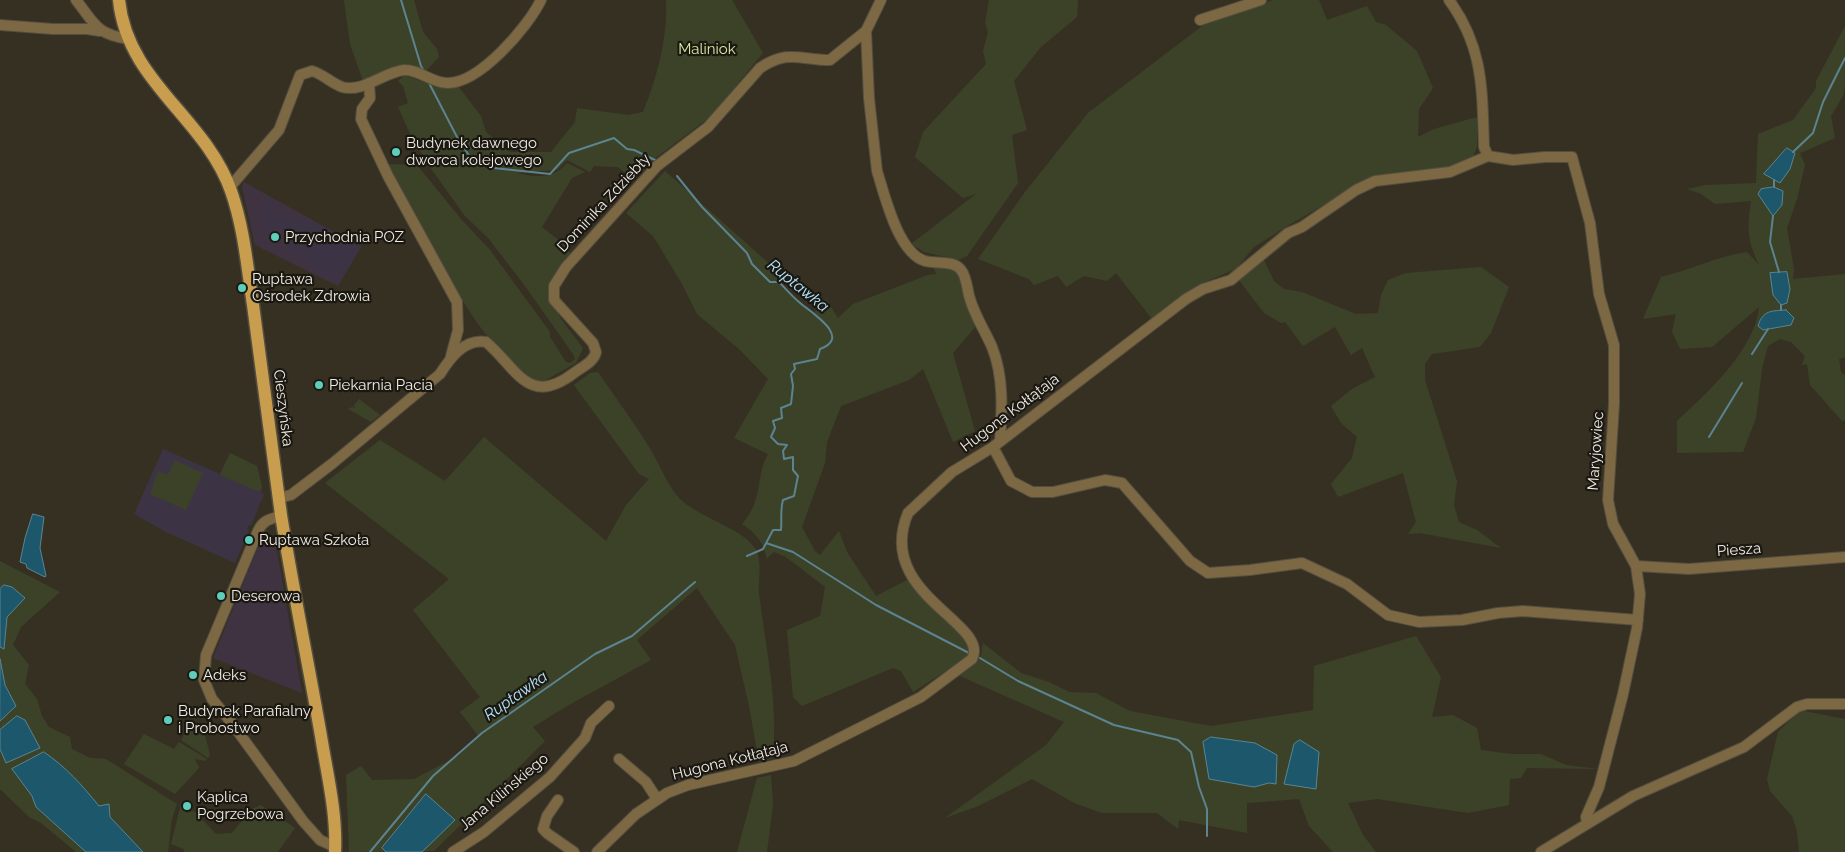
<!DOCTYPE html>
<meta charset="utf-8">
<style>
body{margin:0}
canvas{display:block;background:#363022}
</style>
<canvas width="1845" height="852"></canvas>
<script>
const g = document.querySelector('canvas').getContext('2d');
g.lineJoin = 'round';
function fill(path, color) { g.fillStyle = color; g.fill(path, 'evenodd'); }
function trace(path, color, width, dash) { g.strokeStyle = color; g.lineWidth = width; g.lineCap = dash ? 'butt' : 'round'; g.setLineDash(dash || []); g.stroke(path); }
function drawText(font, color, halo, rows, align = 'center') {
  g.font = font + ' Raleway,sans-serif'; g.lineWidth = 4.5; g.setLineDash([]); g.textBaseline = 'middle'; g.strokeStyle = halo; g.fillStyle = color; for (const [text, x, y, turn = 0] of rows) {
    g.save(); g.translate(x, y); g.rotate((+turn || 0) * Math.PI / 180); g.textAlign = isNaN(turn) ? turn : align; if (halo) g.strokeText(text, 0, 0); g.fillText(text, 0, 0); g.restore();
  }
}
fill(new Path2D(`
 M244 182 361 247 338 286 255 245 242 187Z
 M263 535 275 541 302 693 213 658Z`), '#403341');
fill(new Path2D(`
 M273 200 277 216 288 214 299 221 307 218 361 246 339 284 313 269 314 264 288 251 283 228 264 232 262 220 265 219 261 203Z
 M163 449 220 474 230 453 257 466 262 487 261 492 264 494 251 526 248 525 247 529 249 530 235 563 166 532 134 514Z`), '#3c3445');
fill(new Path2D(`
 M344 0H414L423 32 437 49 439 57 424 73 404 67 363 81 350 44Z
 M666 0H732L763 53 711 116 653 160 634 180 618 167 594 166 590 172 567 160 557 170 517 173C538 178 553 179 567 163L585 172 572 178 542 227 571 250 560 245 571 253 548 292 561 319 583 348 576 363 546 380 536 382C477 350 421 224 388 164L417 165 461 219 490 250 550 332V337L566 362 570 363 575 359 573 354 525 286 489 239 465 216 432 170 412 138 398 107 408 103 403 86 398 81 405 75 428 84 458 86 481 116 486 132 510 152H551L575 122 577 108 628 115 643 112C657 78 668 37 666 0Z
 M989 0H1078L1077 17 1040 48 1014 81 1027 130 1012 135 1018 183 967 256 959 260 924 252 911 244 976 194 963 198 915 157 923 132 986 64 983 51 988 32 985 23Z
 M1273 0H1319L1327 20 1367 6 1376 22 1386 25 1417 51 1433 88 1419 109 1418 137 1434 129 1477 117V147L1473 157 1447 169 1366 180 1289 225 1254 247 1236 269 1205 282 1152 319 1116 273 1107 281 1084 276 1066 287 1058 276 1034 285 1029 279 978 259 1025 192 1088 113 1202 26Z
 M1845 26V85L1843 96 1831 116 1835 138 1800 153 1805 165 1797 199 1787 228 1794 269 1793 279 1845 274V357L1839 359 1841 372 1845 375V420L1842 421 1810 385 1807 364 1802 365 1805 356 1791 342 1780 339 1768 346 1762 369 1756 418 1743 452 1677 453V421C1707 393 1755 350 1759 307L1712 347 1680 349 1672 332 1676 314 1643 319 1661 277C1691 270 1718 256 1747 252L1759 265C1747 239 1747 229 1751 201L1715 204 1701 194 1687 189 1705 185 1756 183 1758 134 1793 120 1816 88V81Z
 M665 171 773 267 778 281 812 315 826 299 838 318 853 304 928 275 936 274 933 265 962 272 977 325 953 353 975 431 953 442 923 369 909 380 841 406 827 442 825 463 802 527 815 551 820 555 839 531 847 552 876 596 909 579 916 591 971 643 969 654 963 660 913 692 901 671 893 668 802 706 793 697 787 630 820 616 825 587 786 557 774 552 767 558V561C765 544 757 534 742 524 764 500 755 477 768 454L734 438 768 379 740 350 697 314 681 282 653 236 626 213Z
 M1262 256 1274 281 1284 289 1302 292 1356 314 1378 313 1381 295 1388 280 1406 273 1481 267 1509 287 1491 333 1480 347 1432 354 1425 364V380L1457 481 1454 505 1459 522 1477 530 1501 548 1420 533 1408 534 1416 522 1403 473 1338 497 1331 484 1352 458 1357 437 1341 423 1331 406 1352 389 1375 377 1362 348 1351 355 1335 327 1303 346 1285 322 1281 323 1264 313 1239 280Z
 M598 372C615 397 633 421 649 447 660 464 666 484 680 499 699 518 748 530 757 552 762 565 758 580 759 593 766 652 778 698 773 758L759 762 749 706 735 645 697 588 637 640 651 660 567 706 533 727 545 741 434 851 349 852 346 775 361 766 372 780 414 779 458 756 479 737 460 712 480 697 413 610 449 579 325 483 380 440 445 481 484 437 606 541 626 505 649 479 639 474 574 385 590 373Z
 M359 399 380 415 371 422 348 409 352 407 355 408 354 405Z
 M230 453 257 466 262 487 260 492 220 475Z
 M175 460 203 473 186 510 150 494 158 471 168 475Z
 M0 561 60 592 21 627 13 645 29 665 25 684 37 699 42 716 49 727 70 737 72 749 90 758 106 759 177 804 172 819 168 852H76L41 823 29 817 0 789Z
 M1416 636 1441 677 1432 717 1453 715 1477 728 1481 750 1511 754H1541L1566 765 1598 769 1527 768 1521 778 1510 779 1509 805 1468 813 1377 799 1348 803 1363 835 1376 852H1333L1309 826 1299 799 1247 803V833L1179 820 1178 829 1157 813H1102L1074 803 1032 779 978 806 945 818 1046 745 1064 722 960 676 981 656 983 643 1021 673 1049 682 1069 692 1096 693 1130 711 1211 726 1313 710 1314 666Z
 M1804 711 1845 719V852H1799L1797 831 1792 816 1770 791 1767 779 1778 732 1798 712Z
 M193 722 204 731 210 755 208 758 181 740Z
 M144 734 174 749 179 742 207 759 205 761 195 759 199 768 175 794 124 764Z
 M771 775 773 805 767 852H737L757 778Z
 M181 804 187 813 194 811 216 834 232 833 252 809 261 805 295 828 278 852H184V849L171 844Z`), '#3c4228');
const water = new Path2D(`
 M1787 148 1795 153 1790 169 1780 183 1764 174Z
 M1774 187 1783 191 1782 205 1773 216 1758 194 1761 189Z
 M1787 272 1790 289 1787 303 1781 305 1773 295 1770 273Z
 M1786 310 1794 318 1791 325 1763 330 1758 326C1763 310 1771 311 1786 310Z
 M33 514 44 517 40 548 46 576 45 577 27 568 26 564 20 562 25 538Z
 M4 585 12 587 25 598 7 617 4 649 0 647V589Z
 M0 659 5 685 16 706 0 721Z
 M17 716 25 720 40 748 6 763 0 749V730Z
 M1211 737 1255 743 1277 755 1276 784 1269 783 1254 787 1209 779 1203 742Z
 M1300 740 1319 752 1316 789 1284 784 1294 744Z
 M44 752C66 767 82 785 99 806L109 804 110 817 143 852H86L36 807 32 796 12 769Z
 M426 794 455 820 422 852H386L382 848Z`);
fill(water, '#1c576c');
trace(water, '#5c8490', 1);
trace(new Path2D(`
 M401 0 421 66 424 71
 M429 83 457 137 472 160 494 168 550 174 569 153 614 138 627 149 634 150 657 161
 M1793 152 1813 133 1823 102 1845 58
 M677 176 702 207 747 253 752 264 770 282H779C786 289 792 296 799 302 810 312 853 337 820 349L817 359 794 364 795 369 791 374 793 386 791 404 781 408 782 418 773 421 775 428 771 437 778 444 787 445 783 451 784 459 793 457V470L798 476 794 496 783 500C780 511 782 519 781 530H773L763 549 747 556
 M1774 187V180
 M1773 216 1770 242 1779 272
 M1781 310V305
 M1752 354 1768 329
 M1709 437 1742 383
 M766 543 793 552 876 605 969 653
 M980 658 1018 681 1114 725 1178 740 1191 752 1199 787 1207 809V836
 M370 852 433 776 482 733 595 654 632 636 695 582`), '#5c8490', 2);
const minor = new Path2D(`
 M76 0C95 24 96 34 128 39
 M1449 0C1484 48 1482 90 1484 147L1488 156
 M1200 20 1261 0
 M0 25 53 29H87L100 31
 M866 31 869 98 877 171C885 196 898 253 925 261 936 264 954 260 961 270 967 277 967 290 970 299 975 316 985 331 992 347 1004 377 1002 410 1000 441
 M369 83 370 98 362 109 361 119 388 176 457 302 458 330 451 356
 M1488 156 1513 160 1545 157H1572L1590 223 1599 294 1614 345V404L1608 500 1613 524 1636 566 1640 594 1637 628 1623 694 1599 787 1586 817 1587 823
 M230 187 279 130 300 75 312 71C323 74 331 83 342 87 363 93 384 72 404 70 418 69 432 83 447 83 479 84 528 27 541 0
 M993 447 1011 481 1032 492H1053L1105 480 1122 483 1190 561 1208 573 1250 570 1302 563 1347 584 1388 615 1419 622 1462 620 1498 613 1523 611 1638 620
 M279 498 291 495 333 463 440 374C450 358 465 338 486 342 517 368 528 408 574 373 582 367 594 362 596 352L593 343 554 300V286L566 267 657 166 708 127 760 68C788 49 800 60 830 60L866 31 881 0
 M281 516C270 519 263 520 258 531L206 655 204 680 212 699 231 722 303 821 320 840 335 847
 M1636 566 1689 569 1845 557
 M619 759 646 782 657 799
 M558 800 547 816 543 829 548 834 574 852
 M453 852 484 832 550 777 585 738 591 723 609 706
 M597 852 636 814 667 793 688 785 794 761 921 697 972 659C991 623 874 594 908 513L952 472 993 447 1186 299 1203 289 1231 280 1288 233 1302 227 1356 190 1375 181 1450 172 1488 156
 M1541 852 1633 796 1744 747 1797 707 1807 704H1845`);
const major = new Path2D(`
 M119 0C127 82 205 117 231 191 244 228 247 266 253 305 263 375 271 445 281 515 293 589 308 662 321 736 327 774 337 813 335 852`);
trace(minor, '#544e41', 12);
trace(major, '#544e41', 15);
trace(minor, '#7c6843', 10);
trace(major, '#c89d4e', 12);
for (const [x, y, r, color] of [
 [396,152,5,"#5dceb9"],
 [275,237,5,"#5dceb9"],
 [242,288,5,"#5dceb9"],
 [319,385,5,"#5dceb9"],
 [249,540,5,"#5dceb9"],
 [221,596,5,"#5dceb9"],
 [193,675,5,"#5dceb9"],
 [168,720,5,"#5dceb9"],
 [187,806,5,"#5dceb9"]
]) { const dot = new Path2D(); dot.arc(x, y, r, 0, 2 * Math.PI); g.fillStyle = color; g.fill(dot); trace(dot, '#1b1812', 2); }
drawText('15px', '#d6ea9f', '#1b1812', [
 ["Maliniok",707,49]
]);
drawText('15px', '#f0ece4', '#1b1812', [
 ["Budynek dawnego",406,143],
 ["dworca kolejowego",406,160],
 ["Przychodnia POZ",285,237],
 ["Ruptawa",252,279],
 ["Ośrodek Zdrowia",252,296],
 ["Piekarnia Pacia",329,385],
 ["Ruptawa Szkoła",259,540],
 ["Deserowa",231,596],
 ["Adeks",203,675],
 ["Budynek Parafialny",178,711],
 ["i Probostwo",178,728],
 ["Kaplica",197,797],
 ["Pogrzebowa",197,814]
], 'left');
drawText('15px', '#f0ece4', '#1b1812', [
 ["Dominika Zdziebły",604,203,-47],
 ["Cieszyńska",283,408,83],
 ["Hugona Kołłątaja",1010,413,-37],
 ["Maryjowiec",1596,451,-86],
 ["Piesza",1739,550,-4],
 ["Hugona Kołłątaja",730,761,-14],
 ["Jana Kilińskiego",504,792,-40]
]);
drawText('italic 16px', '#b3e5fb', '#1b1812', [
 ["Ruptawka",798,286,39],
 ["Ruptawka",516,696,-35]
]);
</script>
